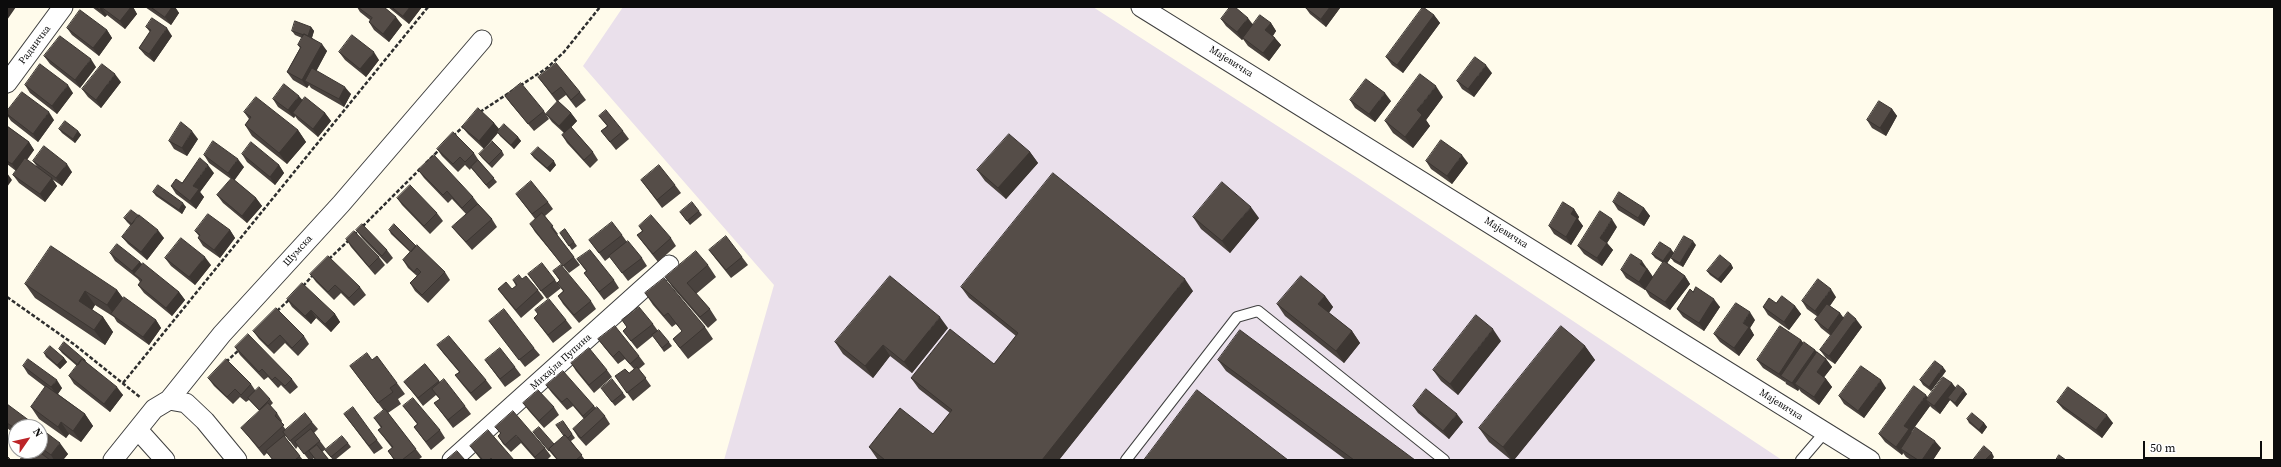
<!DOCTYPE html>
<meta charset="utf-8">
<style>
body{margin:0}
#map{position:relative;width:2281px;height:467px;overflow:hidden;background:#fffbeb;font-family:"Source Serif 4",serif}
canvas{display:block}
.frame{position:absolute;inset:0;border:8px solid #0c0c0c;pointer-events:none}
.north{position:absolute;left:8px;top:419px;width:40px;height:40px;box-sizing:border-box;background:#fff;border:1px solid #9e9e9e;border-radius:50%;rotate:56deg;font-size:11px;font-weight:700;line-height:16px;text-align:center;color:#0c0c0c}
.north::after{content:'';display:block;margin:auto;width:14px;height:18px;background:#bc2428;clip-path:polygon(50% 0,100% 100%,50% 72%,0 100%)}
.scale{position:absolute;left:2143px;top:441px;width:119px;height:18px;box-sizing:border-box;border:2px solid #0c0c0c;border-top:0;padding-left:5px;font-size:12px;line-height:14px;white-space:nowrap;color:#0c0c0c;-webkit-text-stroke:3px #fff;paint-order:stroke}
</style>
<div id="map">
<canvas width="2281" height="467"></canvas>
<div class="frame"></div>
<div class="north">N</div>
<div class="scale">50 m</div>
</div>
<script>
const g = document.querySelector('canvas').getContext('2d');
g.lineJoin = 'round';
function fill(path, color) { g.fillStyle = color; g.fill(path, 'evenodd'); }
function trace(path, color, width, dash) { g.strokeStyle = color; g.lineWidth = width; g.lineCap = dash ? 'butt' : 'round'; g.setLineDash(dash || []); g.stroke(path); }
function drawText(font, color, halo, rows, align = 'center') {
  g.font = font + ' "Source Serif 4",serif'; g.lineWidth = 4; g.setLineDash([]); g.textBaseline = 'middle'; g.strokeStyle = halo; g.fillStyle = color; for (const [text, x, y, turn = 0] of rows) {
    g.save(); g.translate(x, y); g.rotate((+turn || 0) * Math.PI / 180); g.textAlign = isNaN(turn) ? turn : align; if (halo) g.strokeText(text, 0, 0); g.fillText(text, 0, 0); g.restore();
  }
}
fill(new Path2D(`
 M623 7H1093L1355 176 1782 460H724L774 285 583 66Z`), '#eae0eb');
const service = new Path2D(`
 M1126 460 1237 317 1258 311 1444 460
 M1801 460 1825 432`);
const minor = new Path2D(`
 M1141 7 1870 460
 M7 83 63 7
 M169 400 186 403 205 421 237 460
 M138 430 165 460
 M113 460 154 409 169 400 222 334 341 204 482 40
 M452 460 669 265`);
trace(service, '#3f3f3f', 12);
trace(minor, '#3f3f3f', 21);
trace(new Path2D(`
 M480 112 547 68 564 52 600 7
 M453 136 464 126
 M426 163 441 148
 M354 235 421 168
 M329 259 349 240
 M303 286 313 275
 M7 297 75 345 141 398
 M277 311 291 298
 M226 362 240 349
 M123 383 428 7`), '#2e2e2e', 2.5, [4, 2]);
trace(service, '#fff', 10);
trace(minor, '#fff', 19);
fill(new Path2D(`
 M92 7H133L137 14 125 29 107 15 105 17Z
 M145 7H175L179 13 171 25Z
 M357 7H384L402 25 389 42 374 30 369 22 370 20 360 12Z
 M388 7H422L409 24Z
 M1305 7H1339L1340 8 1326 27 1310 14Z
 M1434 15 1440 23 1403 73 1392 65 1386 57Z
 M1221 19 1253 24 1271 23 1276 31 1273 36 1281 45 1269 61 1248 46 1243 39 1242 40 1226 26Z
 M146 27 172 36 154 62 145 55 139 48 150 32Z
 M311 27 314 31 312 38 327 51 316 71 351 94 344 107 311 88 309 85 307 88 293 80 287 72 300 48 298 45 302 38 295 35 292 31Z
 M67 28 107 30 112 38 99 56 72 35Z
 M339 52 379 60 366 77 345 60Z
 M44 56 96 67 80 88 50 64Z
 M1492 73 1474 97 1462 89 1457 81Z
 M538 77 580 92 586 100 576 108 566 95 558 101 571 113 577 121 571 127 593 152 598 160 590 168 567 143 562 135 564 133 552 122 546 114 557 102Z
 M121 82 101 108 88 97 82 89Z
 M25 85 73 93 57 114 30 93Z
 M505 96 544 111 549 119 534 131 511 104Z
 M1443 97 1426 120 1430 126 1413 148 1393 133 1385 121Z
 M273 99 303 100 325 113 331 121 318 137 298 120 295 116 294 118 278 107Z
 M1350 100 1391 101 1375 122 1355 108Z
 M1892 109 1897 116 1886 136 1872 128 1867 120Z
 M7 111 54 120 38 142 11 121 7 115Z
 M244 112 298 130 306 142 287 164 252 136 245 125 249 119Z
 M599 116 623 131 629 139 616 150 601 131 607 126Z
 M494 123 499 130 518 137 521 141 514 149 500 136 498 133 484 149 468 134 462 127Z
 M7 126 29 142 34 150 27 160 38 168 33 161 72 172 62 186 52 179 57 186 45 202 19 183 13 175 16 171 7 164Z
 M59 129 78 131 81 135 75 143 62 133Z
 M198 139 187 156 174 149 169 141Z
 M437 149 474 153 479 161 497 182 489 189 471 168 470 170 465 165 458 172 442 156Z
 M502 151 504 155 492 168 482 158 479 154Z
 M1030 152 1038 163 1006 199 985 181 977 170Z
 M242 154 279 165 284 173 275 185 247 162Z
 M531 154 556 165 550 172 534 158Z
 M204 155 244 167 234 180 256 198 262 206 247 223 223 203 217 195 231 179 209 163Z
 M1426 161 1468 163 1452 184 1431 169Z
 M418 170 473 197 479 205 492 219 497 227 472 250 458 234 452 227 466 214 452 199 448 203 424 178Z
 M214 173 200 192 204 197 196 209 176 194 171 186Z
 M641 180 675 185 681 193 662 208Z
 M153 192 186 207 182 214 156 196Z
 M516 194 548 202 553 209 545 216 558 234 557 235 580 265 569 273 535 232 530 224 535 219Z
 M397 198 437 213 443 221 430 234 402 205Z
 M1613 202 1644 208 1650 216 1644 226 1618 210Z
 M1574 209 1579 217 1578 219 1583 226 1571 245 1554 234 1549 226Z
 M699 211 702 215 690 225 680 212Z
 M1193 217 1259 218 1230 253 1201 229Z
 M124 218 164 238 147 260 128 244 122 237 131 226 127 222Z
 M639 226 671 238 676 246 658 262 643 243 637 235 642 231Z
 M1617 227 1607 243 1613 250 1602 266 1584 254 1578 246Z
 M565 229 577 246 572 250 560 233Z
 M230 230 235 238 220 258 203 246 198 238 199 236 195 231Z
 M356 230 387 250 393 258 387 264 362 238Z
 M389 230 416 246 445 272 450 280 428 303 415 291 410 283 417 276 408 268 403 260 410 252 391 234Z
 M622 235 627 242 642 258 647 266 628 281 610 257 605 261 589 240Z
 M346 239 379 257 385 265 375 275 351 247Z
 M1696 245 1683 267 1674 262 1671 258Z
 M709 250 742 257 748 265 731 278 715 258Z
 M110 253 140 262 142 264 179 292 185 300 172 316 144 293 138 285 140 282 138 279 115 261Z
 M1674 253 1667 263 1685 276 1690 284 1670 310 1650 297 1645 289V290L1626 278 1621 270 1647 268 1653 277 1663 263 1655 258 1652 254Z
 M165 258 211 265 195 285 171 266Z
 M577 259 614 280 619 288 604 300 584 273 586 271Z
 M1731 264 1733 268 1721 283 1710 275 1707 271Z
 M708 265 716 277 696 294 710 309 717 320 708 328 673 288 665 277Z
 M553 271 591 301 596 309 579 323 563 304 558 296 563 291 557 283 560 281Z
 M310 274 360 287 366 295 354 306 341 293 334 300 316 282Z
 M528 274 555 280 561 288 547 299Z
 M522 279 538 290 544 298 521 318 504 297 498 289H512L516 286 513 280Z
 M25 284 117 290 123 298 156 320 161 328 149 345 117 322 114 317 95 305 92 310 103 317 113 332 105 345 35 298Z
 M961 287 1193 291 1059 460H878L869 447 933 434 950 413 919 389 911 378 994 364 1016 336 969 298Z
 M1693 292 1720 307 1704 331 1683 317 1677 309Z
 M645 293 705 327 713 339 688 359 681 350 673 339 682 331 676 324 672 327 653 305Z
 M1325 296 1333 307 1329 313 1352 331 1360 343 1344 363 1285 316 1277 304Z
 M1836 297 1830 306 1840 313 1843 318 1862 327 1835 364 1826 358 1820 350 1831 336 1821 328 1815 320 1818 317 1807 309 1802 301Z
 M287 299 335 314 340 322 331 332 316 318 311 324 292 307Z
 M1776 303 1795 306 1801 314 1789 330 1768 315 1763 307Z
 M534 318 566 320 572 328 553 343Z
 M622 320 653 324 658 331 669 342 672 346 664 352 653 336 637 349 623 331 627 327Z
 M1755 320 1750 328 1754 335 1739 356 1720 342 1714 334Z
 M489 321 534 348 540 355 525 367Z
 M948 328 912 373 890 356 873 378 843 354 835 342Z
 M253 331 304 336 309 344 298 356 285 343 274 354 259 339Z
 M598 339 639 356 645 364 639 369 651 386 633 401 615 376 629 373 634 369 625 359 618 364 604 347Z
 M1801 340 1803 343 1815 350 1817 352 1826 359 1832 367 1824 377 1826 379 1832 387 1819 405 1801 392 1799 389 1798 391 1786 384 1785 381V382L1763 368 1757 360Z
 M1501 341 1458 395 1441 381 1433 370Z
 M437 345 486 380 492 388 476 401 461 383 455 375 459 372 443 353Z
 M1585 346 1595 360 1514 460H1511L1489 442 1479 428Z
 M235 347 292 379 298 387 290 394 281 385 278 388 268 377 264 380 240 355Z
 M59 349 85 360 87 363 123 395 110 412 74 384 69 376 77 366 62 353Z
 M44 353 64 358 67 362 60 369 46 357Z
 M372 360 397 383 405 394 398 399 401 404 388 413 422 457 418 460H394L388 451 392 448 378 430 381 428 374 418 384 411 350 366Z
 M485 360 515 367 521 375 505 387Z
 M1218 360 1415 460H1346L1226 371Z
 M571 363 607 370 612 377 594 393 576 371Z
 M425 364 440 382 465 406 471 414 453 428 434 403 440 399 436 395 423 406 410 389 404 382Z
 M23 366 62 388 58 394 85 414 93 426 81 442 69 434 66 438 39 419 31 407 45 387 28 374Z
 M1946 371 1931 391 1923 385 1920 380Z
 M208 378 251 384 255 390 270 399 273 403 270 406 277 413 282 421 281 423 286 430 312 422 318 429 314 433 326 449 322 452 329 460H315L314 458 312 460H309L298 446 296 449 286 436 285 437 303 460H273L267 453 264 456 247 435 241 428 260 411 249 400 246 402 240 397 233 404 214 386Z
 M1952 383 1956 388 1967 394 1957 407 1950 400 1940 414 1932 408 1930 406 1911 432 1941 448 1933 460H1911L1906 457 1903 453 1902 455 1885 442 1879 434 1928 398Z
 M546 385 594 406 596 408 605 416 610 424 586 446 578 437 573 429 584 419 573 406 567 410 552 393Z
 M1886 388 1864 418 1844 404 1839 396Z
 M604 392 623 393 626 397 615 406Z
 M2057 402 2113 423 2102 438 2063 409Z
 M523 403 554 407 559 415 544 428 529 411Z
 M7 404 16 427V435L7 428Z
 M403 406 440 430 445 438 431 450 414 427 417 424Z
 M1413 406 1463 422 1449 439 1418 413Z
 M344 414 377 440 383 448 374 454Z
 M1967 419 1984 423 1987 427 1982 434 1969 423Z
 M563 421 575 438 571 441 585 460H557L533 432 554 444 564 436Z
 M495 427 545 448 551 456 547 460H536L521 443 511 452 503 444 498 436 500 433Z
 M40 428 68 454 63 460H50L27 451H40Z
 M348 443 351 447 335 460H333L325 450Z
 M470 446 514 460H481Z`), '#49423e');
fill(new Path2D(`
 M7 7H16L7 20Z
 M101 7 107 15 105 17 100 10Z
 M131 7H133L137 14 125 29 120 21Z
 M172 7H175L179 13 171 25 165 17Z
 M410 7H422L409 24 403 16Z
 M1330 7H1339L1340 8 1326 27 1321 19Z
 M1434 15 1440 23 1403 73 1397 65Z
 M396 17 402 25 389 42 383 34Z
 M1248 18 1254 26 1242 40 1237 32Z
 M1271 23 1276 31 1271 38 1265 30Z
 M311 27 314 31 311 40 308 36Z
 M167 28 172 36 154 62 149 54Z
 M107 30 112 38 99 56 93 48Z
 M1275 38 1281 45 1269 61 1263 53Z
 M322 44 327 51 310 83 305 81 309 85 307 88 302 80Z
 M374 52 379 60 366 77 360 69Z
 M91 59 96 67 80 88 75 80Z
 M1486 65 1492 73 1474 97 1468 89Z
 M115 74 121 82 101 108 96 100Z
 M68 85 73 93 57 114 52 106Z
 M1436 86 1443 97 1426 120 1430 126 1413 148 1405 137 1417 110Z
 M345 87 351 94 344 107 339 99Z
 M1385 93 1391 101 1375 122 1369 114Z
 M299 96 305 103 293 113 295 116 294 118 288 110Z
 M1892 109 1897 116 1886 136 1880 128Z
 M49 112 54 120 38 142 33 134Z
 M325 113 331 121 318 137 313 129Z
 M571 113 577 121 565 134 559 126Z
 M494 123 500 130 484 149 479 141Z
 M298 130 306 142 287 164 279 153Z
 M78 131 81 135 75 143 73 139Z
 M192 131 198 139 187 156 182 148Z
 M518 137 521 141 514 149 511 145Z
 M29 142 34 150 17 172 12 164Z
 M1030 152 1038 163 1006 199 998 188Z
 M1462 155 1468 163 1452 184 1447 176Z
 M238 159 244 167 234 181 228 173Z
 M554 161 556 165 550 172 547 168Z
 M67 164 72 172 62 186 56 178Z
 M208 165 214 173 200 192 204 197 196 209 190 201 193 186Z
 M279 165 284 173 275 185 270 177Z
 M7 173 12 180 7 187Z
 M52 178 57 186 45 202 40 194Z
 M256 198 262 206 247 223 242 216Z
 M183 203 186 207 182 214 179 210Z
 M1251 207 1259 218 1230 253 1222 241Z
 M1644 208 1650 216 1644 226 1638 218Z
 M1574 209 1579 217 1578 219 1583 226 1571 245 1566 237 1571 214Z
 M1612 219 1617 227 1607 243 1613 250 1602 266 1597 258 1600 238Z
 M158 230 164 238 147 260 141 252Z
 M230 230 235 238 220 258 214 250Z
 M1693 241 1696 245 1683 267 1680 263Z
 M1671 249 1674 253 1666 265 1663 261Z
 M205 257 211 265 195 285 189 277Z
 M1642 261 1653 277 1645 290 1639 282 1640 264Z
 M140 262 145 270 134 274 132 271Z
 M1731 264 1733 268 1721 283 1718 279Z
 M1685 276 1690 284 1670 310 1665 302Z
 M1185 279 1193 291 1059 460H1042Z
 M1831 289 1836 297 1820 319 1815 311Z
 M117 290 127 304 116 317 107 305Z
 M85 291 95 305 89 315 79 301Z
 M179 292 185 300 172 316 166 308Z
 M1325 296 1333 307 1326 316 1318 304Z
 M1714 299 1720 307 1704 331 1699 323Z
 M1795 306 1801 314 1789 330 1784 322Z
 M311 310 316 318 311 324 305 316Z
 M1750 312 1755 320 1750 328 1754 335 1739 356 1734 348 1743 323Z
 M1840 313 1846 321 1833 338 1828 330Z
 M335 314 340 322 331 332 325 324Z
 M103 317 113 332 105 345 94 330Z
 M940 317 948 328 912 373 904 362Z
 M1856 319 1862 327 1835 364 1829 356Z
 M156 320 161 328 149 345 143 337Z
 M1493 329 1501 341 1458 395 1450 384Z
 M1352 331 1360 343 1344 363 1336 351Z
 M1801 340 1807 348 1781 376 1785 382 1779 374Z
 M883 345 890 356 873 378 865 366Z
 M1585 346 1595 360 1514 460H1512L1503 447Z
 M1815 350 1820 357 1795 384 1799 389 1798 391 1792 383Z
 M64 358 67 362 60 369 57 365Z
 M1826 359 1832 367 1822 380 1817 372Z
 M1943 367 1946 371 1931 391 1929 387Z
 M1826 379 1832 387 1819 405 1814 397Z
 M57 380 62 388 57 395 51 387Z
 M1881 380 1886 388 1864 418 1858 411Z
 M1952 383 1957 391 1948 398 1950 400 1940 414 1934 406Z
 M117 387 123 395 110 412 104 404Z
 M1964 390 1967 394 1957 407 1955 403Z
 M1926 395 1932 403 1926 400 1930 406 1911 432 1914 437 1901 449 1903 453 1902 455 1896 447 1904 426Z
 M85 414 93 426 81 442 73 431Z
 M1457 414 1463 422 1449 439 1443 431Z
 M2107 415 2113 423 2102 438 2096 430Z
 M61 422 69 434 66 438 58 427Z
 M1984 423 1987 427 1982 434 1979 430Z
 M1935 441 1941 448 1933 460H1922Z
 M60 443 68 454 63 460H54L51 455Z
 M1992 453 1994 457 1992 460H1985Z`), '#3c3632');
const building = new Path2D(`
 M96 7H131L120 21 101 7 100 10Z
 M151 7H172L165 17Z
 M358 7H384L396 17 383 34 369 22 372 18Z
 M392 7H410L403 16Z
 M1230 7H1235L1248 18 1237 32 1221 19Z
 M1305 7H1330L1321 19Z
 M1423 7 1434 15 1397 65 1386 57Z
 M80 10 107 30 93 48 67 28Z
 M1260 15 1271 23 1265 30 1275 38 1263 53 1243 38Z
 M152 18 167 28 149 54 139 48 151 30 146 27Z
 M295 21 311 27 308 36 304 34V35L292 31Z
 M304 34 322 44 302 80 287 72 301 47 298 45Z
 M352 35 374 52 360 69 339 52Z
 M60 36 91 59 75 80 44 56Z
 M1475 57 1486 65 1468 89 1457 81Z
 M556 63 580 92 571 100 561 87 552 94 538 77Z
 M40 64 68 85 52 106 25 85Z
 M102 64 115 74 96 100 82 89Z
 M312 68 345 87 339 99 305 81Z
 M1420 74 1436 86 1417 110 1422 115 1405 137 1385 121Z
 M1366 79 1385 93 1369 114 1350 100Z
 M521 83 544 111 528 124 505 96Z
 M284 84 299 96 288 110 273 99Z
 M22 92 49 112 33 134 7 114V111Z
 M256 97 298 130 279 153 245 125 251 117 244 112Z
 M305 97 325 113 313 129 293 113Z
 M558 101 571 113 559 126 546 114Z
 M1879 101 1892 109 1880 128 1867 120Z
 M478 108 494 123 479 141 462 127Z
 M606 110 623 131 610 142 601 131 608 126 599 116Z
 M65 121 78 131 73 139 59 129Z
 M181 122 192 131 182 148 169 141Z
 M504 124 518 137 511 145 497 132Z
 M7 126 29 142 12 164 7 161Z
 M571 127 593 152 584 160 562 135Z
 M453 132 474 153 465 162 460 157 453 164 437 149Z
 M1009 134 1030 152 998 188 977 170Z
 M1441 140 1462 155 1447 176 1426 161Z
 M213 141 238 159 228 173 204 155Z
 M492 141 502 151 489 164 479 154Z
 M251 142 279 165 270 177 242 154Z
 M44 146 67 164 56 178 33 161Z
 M538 147 554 161 547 168 531 154Z
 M434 155 473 197 462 208 447 191 443 195 418 170Z
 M25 158 52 178 40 194 13 175Z
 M200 158 208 165 193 186 199 189 190 201 171 186 176 179 182 183Z
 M478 160 494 178 486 185 471 167Z
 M659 165 675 185 657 200 641 180Z
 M1053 173 1185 279 1042 460H885L869 447 900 408 933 434 952 410 911 378 950 329 994 364 1018 333 961 287Z
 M232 178 256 198 242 216 217 195Z
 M531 181 548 202 532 214 516 194Z
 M1222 182 1251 207 1222 241 1193 217Z
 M158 185 183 203 179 210 153 192Z
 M410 185 437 213 424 226 397 198Z
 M1619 192 1644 208 1638 218 1613 202Z
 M692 202 699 211 687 221 680 212Z
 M1563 202 1574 209 1571 214 1577 218 1566 237 1549 226Z
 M478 204 492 219 466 242 452 227Z
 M131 210 139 216 132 224 124 218Z
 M1600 211 1612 219 1600 238 1607 243 1597 258 1578 246Z
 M542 213 553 226 551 227 574 257 563 266 530 224Z
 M208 214 230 230 214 250 198 238 200 235 195 231Z
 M139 215 158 230 141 252 122 237Z
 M651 215 671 238 653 254 637 235 643 231 639 226Z
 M612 222 622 235 599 253 589 240Z
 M362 224 387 250 382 256 356 230Z
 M394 224 416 246 411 252 389 230Z
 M565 229 574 242 569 246 560 233Z
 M354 231 379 257 369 267 346 239Z
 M726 236 742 257 726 270 709 250Z
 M1684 236 1693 241 1680 263 1671 258Z
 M181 238 205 257 189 277 165 258Z
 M628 241 642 258 622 273 609 256Z
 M1660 242 1671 249 1663 261 1652 254Z
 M117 244 140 262 132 271 110 253Z
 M417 245 445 272 422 295 410 283 421 272 417 268 414 272 403 260Z
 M51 246 117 290 107 305 85 291 79 301 103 317 94 330 25 284Z
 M590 250 614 280 599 292 584 273 587 271 577 259Z
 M696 251 708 265 687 283 710 309 700 317 665 277Z
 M1631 254 1642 261 1640 264 1647 269 1639 282 1621 270Z
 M1720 255 1731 264 1718 279 1707 271Z
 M328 256 360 287 349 298 335 285 328 292 310 274Z
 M1664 261 1685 276 1665 302 1645 289Z
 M143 263 179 292 166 308 138 285 142 280 134 274Z
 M542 263 555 280 541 291 528 274Z
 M561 265 591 301 574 315 558 296 564 291 557 283 560 280 553 271Z
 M519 275 522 279 526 276 538 290 516 310 498 289 506 282 512 289 517 285 513 280Z
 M890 276 940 317 904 362 883 345 865 366 835 342Z
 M1301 276 1325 296 1318 304 1352 331 1336 351 1277 304Z
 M664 278 705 327 680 348 673 339 682 331 668 313 664 316 645 293Z
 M1818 279 1831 289 1815 311 1802 301Z
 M302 283 335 314 325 324 311 310 305 316 287 299Z
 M1696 287 1714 299 1699 323 1677 309 1690 289 1693 292Z
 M1782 296 1795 306 1784 322 1763 307 1769 298 1776 303Z
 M124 297 156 320 143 337 111 314Z
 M549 299 566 320 548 335 534 318 538 314 535 310Z
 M1736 303 1750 312 1743 323 1749 327 1734 348 1714 334Z
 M1827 304 1840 313 1828 330 1815 320Z
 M639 307 653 324 631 341 623 331 627 327 622 320Z
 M276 308 304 336 292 348 280 335 268 346 253 331Z
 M504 309 534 348 519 360 489 321Z
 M1848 312 1856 319 1829 356 1820 350Z
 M1476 315 1493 329 1450 384 1433 370Z
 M615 326 639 356 630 364 619 351 613 357 598 339Z
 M1561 326 1585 346 1503 447 1479 428Z
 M1780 326 1801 340 1779 374 1757 360Z
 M659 330 669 342 662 348 652 335Z
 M1240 330 1415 460H1354L1218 360Z
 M248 334 292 379 285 386 275 377 272 380 262 369 259 372 235 347Z
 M449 336 486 380 471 393 455 375 460 372 437 345Z
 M64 342 85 360V361L82 359 78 365 59 349Z
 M1804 342 1815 350 1792 383 1781 376Z
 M50 346 64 358 57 365 44 353Z
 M500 348 515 367 500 379 485 360Z
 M589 348 607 370 589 385 571 363Z
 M1817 352 1826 359 1817 372 1826 379 1814 397 1795 384Z
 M367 353 372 360 377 356 397 383 390 388 393 392 378 403 350 366Z
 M28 359 57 380 51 387 23 366Z
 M82 359 117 387 104 404 69 376Z
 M226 359 251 384 241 395 235 389 227 397 208 378Z
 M1935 361 1943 367 1929 387 1920 380Z
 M425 364 439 381 418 398 404 382Z
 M1861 366 1881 380 1858 411 1839 396Z
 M637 367 646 378 627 393 615 376 625 369 629 373Z
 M563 371 594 406 583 416 567 398 562 402 546 385Z
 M1943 377 1952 383 1934 406 1926 400Z
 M444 379 465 406 448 420 434 403 440 399 432 389Z
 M612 379 623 393 612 402 601 388Z
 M1958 385 1964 390 1955 403 1948 398Z
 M46 386 85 414 73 431 61 422 58 427 31 407Z
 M1914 386 1926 395 1904 426 1909 429 1896 447 1879 434Z
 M259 387 270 399 259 410 248 398Z
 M2068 387 2107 415 2096 430 2057 402Z
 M1426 389 1457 414 1443 431 1413 406Z
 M538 390 554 407 539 421 523 403Z
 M1197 390 1288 460H1144Z
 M413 398 440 430 426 442 414 427 418 424 403 406Z
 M268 403 277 413 275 416 284 425 259 448 241 428Z
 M7 404 38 427H16V429L7 423Z
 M353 407 377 440 369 446 344 414Z
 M597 407 605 416 581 438 573 429Z
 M385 409 416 449 402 460H395L388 451 393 447 378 430 382 427 374 418Z
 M513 411 545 448 535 457 516 435 505 445 498 436 501 433 495 427Z
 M305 413 312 422 290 441 283 432Z
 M1972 413 1984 423 1979 430 1967 419Z
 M563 421 572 434 568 438 565 435 564 436 556 425Z
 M539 427 554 444 549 449 550 450 549 451 533 432Z
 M1915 427 1935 441 1922 460H1918L1901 449Z
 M40 428 60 443 51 455 40 447Z
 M311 429 320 441 304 454 295 442Z
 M488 430 514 460H493L491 458 489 460H483L470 446Z
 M565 435 582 455 576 460H558L549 449Z
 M284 436 300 456 295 460H273L266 451Z
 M342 436 348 443 331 457 325 450Z
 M317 445 329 460H316L309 451Z
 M1984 446 1992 453 1985 460H1973Z
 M27 451H38L50 460H20Z
 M457 451 465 460H446Z
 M2059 455 2066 460H2056Z
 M7 456 11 460H7Z`);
fill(building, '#554d48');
trace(building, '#3c3632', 1);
drawText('10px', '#0c0c0c', '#fff', [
 ["Радничка",35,45,-53],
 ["Мајевичка",1231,62,32],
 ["Мајевичка",1506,233,32],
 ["Шумска",298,251,-48],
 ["Михајла Пупина",561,362,-42],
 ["Мајевичка",1781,405,32]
]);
</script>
